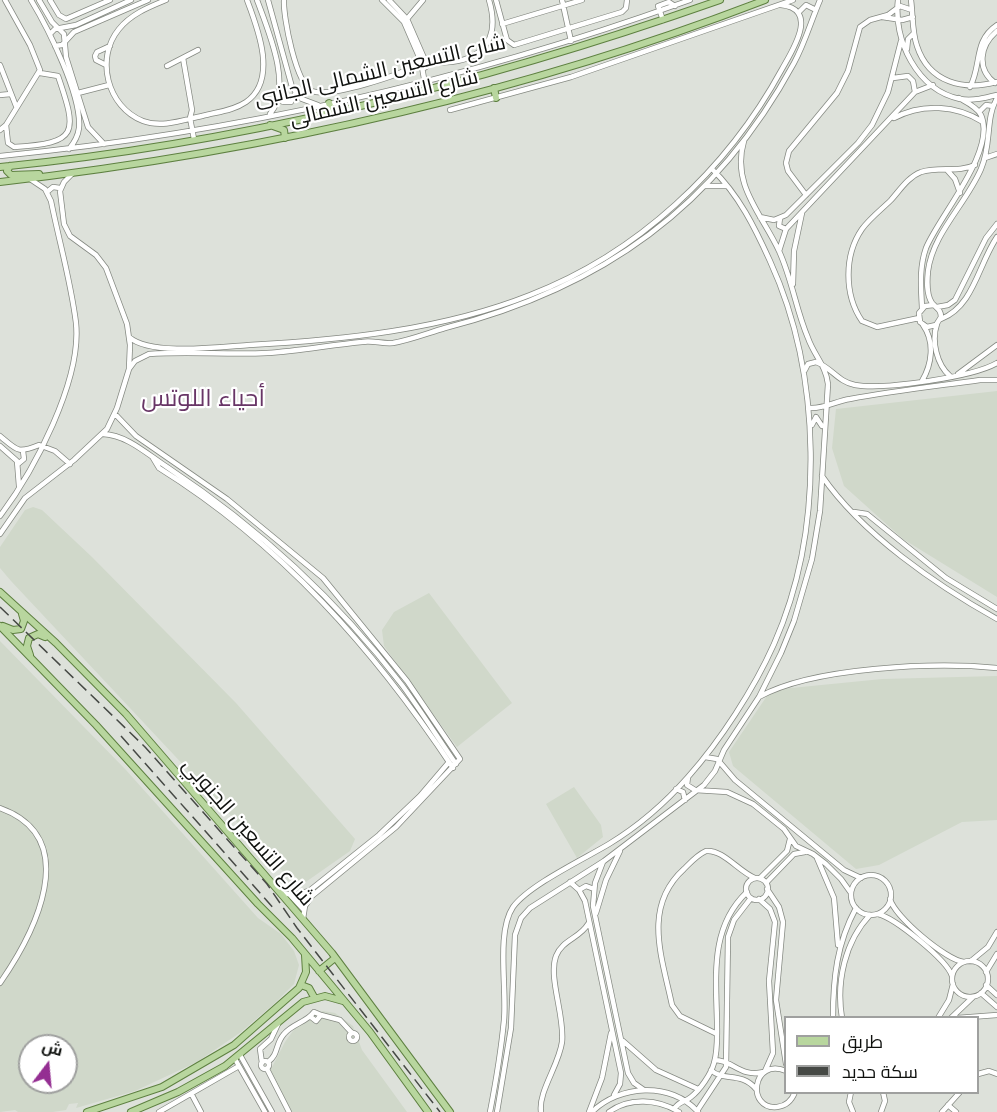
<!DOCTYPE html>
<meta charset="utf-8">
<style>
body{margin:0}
#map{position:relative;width:997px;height:1112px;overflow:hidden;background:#dde1da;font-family:Raleway,Cairo,sans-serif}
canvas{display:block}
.legend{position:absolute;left:784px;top:1016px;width:195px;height:78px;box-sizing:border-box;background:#fff;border:2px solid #9fa09f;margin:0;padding:8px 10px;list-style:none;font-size:18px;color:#0f110e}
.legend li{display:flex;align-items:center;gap:12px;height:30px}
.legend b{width:30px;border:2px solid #9fa09f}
.north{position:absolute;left:18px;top:1034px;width:60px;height:60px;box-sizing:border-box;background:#fff;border:2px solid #9fa09f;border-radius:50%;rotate:16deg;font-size:16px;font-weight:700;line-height:24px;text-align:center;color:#0f110e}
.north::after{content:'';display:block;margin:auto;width:21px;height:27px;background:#942e92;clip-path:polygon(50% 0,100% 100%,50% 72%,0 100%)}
</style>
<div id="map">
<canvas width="997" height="1112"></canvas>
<ul class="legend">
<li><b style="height:8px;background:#b8d69e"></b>طريق</li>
<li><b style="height:8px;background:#464945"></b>سكة حديد</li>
</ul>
<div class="north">ش</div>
</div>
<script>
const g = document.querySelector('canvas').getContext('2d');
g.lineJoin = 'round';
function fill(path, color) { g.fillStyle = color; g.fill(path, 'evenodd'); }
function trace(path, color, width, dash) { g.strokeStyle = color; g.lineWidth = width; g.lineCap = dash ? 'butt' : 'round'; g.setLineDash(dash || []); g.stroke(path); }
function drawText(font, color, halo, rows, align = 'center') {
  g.font = font + ' Raleway,Cairo,sans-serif'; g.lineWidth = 4.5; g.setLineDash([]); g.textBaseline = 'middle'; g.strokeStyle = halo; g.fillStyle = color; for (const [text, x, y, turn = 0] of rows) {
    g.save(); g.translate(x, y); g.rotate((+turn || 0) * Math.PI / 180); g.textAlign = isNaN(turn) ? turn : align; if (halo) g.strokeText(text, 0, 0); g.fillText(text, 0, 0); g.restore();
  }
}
fill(new Path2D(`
 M997 391V597L903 539 844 486 832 448 836 409Z
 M33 507 42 510 92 557 236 703 355 839 350 851 300 886 292 881 11 581 0 568V547L25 510Z
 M429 593 512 703 457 747 384 646 382 630 394 612Z
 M0 641 126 770 258 918 281 934 294 951 299 965 294 984 274 1004 241 1032 197 1062 135 1091 76 1108 78 1103 69 1104 66 1110 53 1112H18L15 1110 0 1112ZM30 1046H66V1082H30Z
 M997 676V820L962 822 879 865 856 869 733 766 729 752 771 690 882 679Z
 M574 787 601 825 603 837 577 858 546 804Z
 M323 1011 335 1013 353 1026 362 1050 407 1112H289L270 1071 285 1042 303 1017Z`), '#d0d8ca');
const minor = new Path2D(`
 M31 0C48 28 82 96 79 128 78 137 74 143 69 149
 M39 0 52 22 64 34 66 57 88 127 104 144
 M50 0 59 15 66 19 110 0
 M166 0C149 7 131 14 119 29 95 58 107 107 143 121 162 128 183 120 202 116 216 112 233 111 246 102 278 80 258 29 247 0
 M257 0C268 30 293 87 270 114
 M268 0 292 87 302 99 318 105
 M284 0C283 17 296 84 312 91 330 98 401 75 418 64
 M382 0 404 22 420 59
 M389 0 407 19 424 58
 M496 0 507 40 514 45 622 12 626 8 627 0
 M562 0 571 41
 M898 0C893 40 917 90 960 99 973 101 985 98 997 95
 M911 0C913 15 912 32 917 46 929 83 964 91 997 82
 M798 13 806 5 816 10
 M882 17 902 20 913 17
 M407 19 423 0
 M663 20 658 6 669 2 675 6
 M502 24 582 0
 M50 34 55 29 76 25 131 0
 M55 46 62 45 74 32 148 0
 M907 49 908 39 914 33
 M183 58 192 110 190 118 194 139
 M418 63a5 5 0 1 1 10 0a5 5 0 1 1-10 0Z
 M428 62C473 66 503 48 489 0
 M0 65 16 106
 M106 65 96 60 95 56 97 52 110 46
 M167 66 198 50
 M422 67 426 90
 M893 78 908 76 913 81 915 92
 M995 83C976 69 980 45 997 31
 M970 87C982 65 973 41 997 25
 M78 93 109 85
 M0 95 11 94
 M279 97 283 102H291L296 92
 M450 110 571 77 793 0
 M979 112 986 105 993 106
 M894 118C922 103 956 105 983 122
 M6 125 8 143 14 147C78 143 78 134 58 76L40 73
 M0 130 6 125 40 70 30 45 5 0
 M0 156C234 133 469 80 690 0
 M985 158 997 154
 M947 170 955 179 960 193
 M705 186H726
 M47 192 53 187 60 188
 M806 195 788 171 786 163 789 151 837 93 848 71 860 27 870 20 888 15 900 6 912 10
 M760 217 774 220 786 215 858 143 872 125 888 92 901 41
 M780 218 779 226 786 229
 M779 251 786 229 915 92 933 85
 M793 284 794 251 802 213
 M934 305 925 306 919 313 920 322 927 327 936 325 941 317C941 309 936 308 932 303 926 294 927 281 928 271 933 233 966 204 981 169 992 144 985 119 997 98
 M937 307 948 305 955 300 986 238 997 224
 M922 308C921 287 919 268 926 248 939 216 997 151 981 115 977 107 966 102 959 98
 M919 318 877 327 862 321C844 295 844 255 862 229 870 218 882 209 891 200 900 190 908 177 921 172 939 166 958 173 975 165
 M941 319C974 306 978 265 997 237
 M937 324C931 341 937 365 950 376
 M129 337C150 356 220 347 249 345 342 340 442 330 530 295 637 254 727 170 782 69 792 51 820 9 781 5
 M129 369 135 361 149 354C188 351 228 355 267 353 299 351 330 345 362 342 372 340 382 344 393 343 410 340 428 333 445 328 602 288 716 207 794 63 805 43 811 21 820 0
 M805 370 808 364 816 362C831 367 838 382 855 385 883 390 973 377 997 363
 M958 374 997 345
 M922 381C932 364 935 342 923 325
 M810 408C824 409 836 401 850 399 893 391 937 386 980 380H997
 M115 414 136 436 227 499 323 578 407 681 460 759 396 827 312 896 305 906 303 919
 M812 425 816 417 822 426
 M103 434C127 435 147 454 167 467 256 526 337 600 402 685 421 711 438 738 456 764
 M0 436C17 450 17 454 39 445L55 451 70 464
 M0 446 17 461 19 486
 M153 458 159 468C281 544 374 649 453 768
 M18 464 24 459 23 451
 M822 476C862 534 936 585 997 619
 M854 512 867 514 946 578 997 609
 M0 516C34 471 82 380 76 323 71 282 59 241 51 201L45 189 30 179
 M0 534 25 498 74 460 107 429 117 408 129 369 130 345 127 324 106 268 96 255 70 236 64 224 60 191 64 182 72 174
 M759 697C813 667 935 662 997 668
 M705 757 717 759 735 780 844 870 861 878
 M688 777 687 785 695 790 727 792 753 804 784 829 796 846 813 854 826 864 841 879 851 893
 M676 789 683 792 685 800
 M0 808C84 838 34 934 0 983
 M817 858 834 898 838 945
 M603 862 595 883 593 906 628 1073 634 1083 644 1090
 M851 895a20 20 0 1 1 40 0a20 20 0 1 1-40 0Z
 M760 878 787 851 790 839
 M746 889a11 11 0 1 1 22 0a11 11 0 1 1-22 0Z
 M570 882 579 890 585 901 621 1073 620 1084 614 1095
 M766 883 794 854 805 852
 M767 889 779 907 783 922 776 1000 786 1064
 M579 890 586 886 594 889
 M281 893 294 895 309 891 379 835 420 796 449 762
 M290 895 304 910
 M759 899 770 909 775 922 769 981 773 1053 765 1071
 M890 899C895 917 946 960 964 962
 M596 913 606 880 620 851
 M878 914C895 918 947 960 952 976
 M971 961 988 947 997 932
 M952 979a18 18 0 1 1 36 0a18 18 0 1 1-36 0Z
 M986 972 997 954
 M986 985 997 995
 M981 993 997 1007
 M321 1015 340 1020 352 1033
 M833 1018C833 978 837 943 856 908
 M842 1018C836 982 845 941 870 915
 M938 1018 949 1000 953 984
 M951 1018 973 997
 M957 1018 997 1015
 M349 1037a4 4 0 1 1 8 0a4 4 0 1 1-8 0Z
 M717 1034 680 1016 672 1005C662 957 642 907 684 869 691 862 697 855 706 851 723 849 739 872 755 878
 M623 1041 656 1070 698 1089
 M240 1055 272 1112
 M235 1059 265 1112
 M715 1060C733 1060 740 1078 764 1072
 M261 1065a4 4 0 1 1 8 0a4 4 0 1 1-8 0Z
 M268 1062C279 1054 275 1044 284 1034 292 1024 307 1022 314 1012L321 1015 316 1021 311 1017
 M262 1063 260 1049 271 1039 278 1024
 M267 1069 289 1112
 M711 1070C723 1082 741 1071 756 1089
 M786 1071C752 1057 746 1110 777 1107 786 1106 792 1100 795 1092
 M978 1074 989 1071 997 1074
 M851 1092 849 1102 853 1112
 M192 1095 201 1112
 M948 1105 956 1112
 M674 1109C680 1100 684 1103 691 1097 700 1090 711 1074 714 1063 718 1050 717 1035 717 1022 716 975 710 927 747 892
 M697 1111 726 1067 728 937 734 920 751 898
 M159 1112 239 1066
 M490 1112C496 1081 501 1051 504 1020 507 989 496 932 513 907 529 885 584 859 609 844 637 827 666 802 688 777 720 741 754 689 774 644 825 529 822 375 770 261 755 228 739 195 712 169
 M497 1112 511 1028 515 935 521 918 530 908 604 861 704 785 715 771 724 750 759 697 781 653 794 621 812 559 820 511 828 384C826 366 814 355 808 338 796 310 792 279 779 251 762 214 731 185 744 141
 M541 1112C538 1092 559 1065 562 1042 565 1016 548 978 556 956 562 940 580 938 588 924
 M589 1112 602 1078 611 1033
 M592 1112C619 1085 671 1081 698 1112
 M609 1112C629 1097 658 1099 679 1112
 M881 1112 885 1101 883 1092
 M942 1112 960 1092`);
const major = new Path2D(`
 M494 88 496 98
 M329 103 332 112
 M270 125 284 130 285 138
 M10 166 7 171 11 175 39 174
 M0 167C245 143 487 82 720 0
 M0 182C261 152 519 95 765 0
 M0 592 56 643 126 714 332 953 450 1112
 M0 626 96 725 258 904 292 938 370 1032 428 1112
 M3 626 13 630 21 629 24 621 22 614
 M30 655 27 646 29 638 38 634 45 637
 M319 971 335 958
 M301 985 309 988 314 997
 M87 1112 162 1087 234 1045 299 988 306 972 305 955
 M131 1112 178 1092 225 1066 303 1002 325 996 343 1001`);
trace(minor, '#858982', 6);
trace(major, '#5e8041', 8);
trace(minor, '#fff', 4.5);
trace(major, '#b8d69e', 6);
trace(new Path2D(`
 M0 607 145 747 267 884 297 928 440 1112
 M121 736 276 911`), '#464945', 1.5, [12, 6]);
drawText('21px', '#0f110e', '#fff', [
 ["شارع التسعين الشمالى الجانبى",380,71,-13],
 ["شارع التسعين الشمالى",384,98,-13],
 ["شارع التسعين الجنوبي",248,832,49]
]);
drawText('24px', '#683566', '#fff', [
 ["أحياء اللوتس",203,399]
]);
</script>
